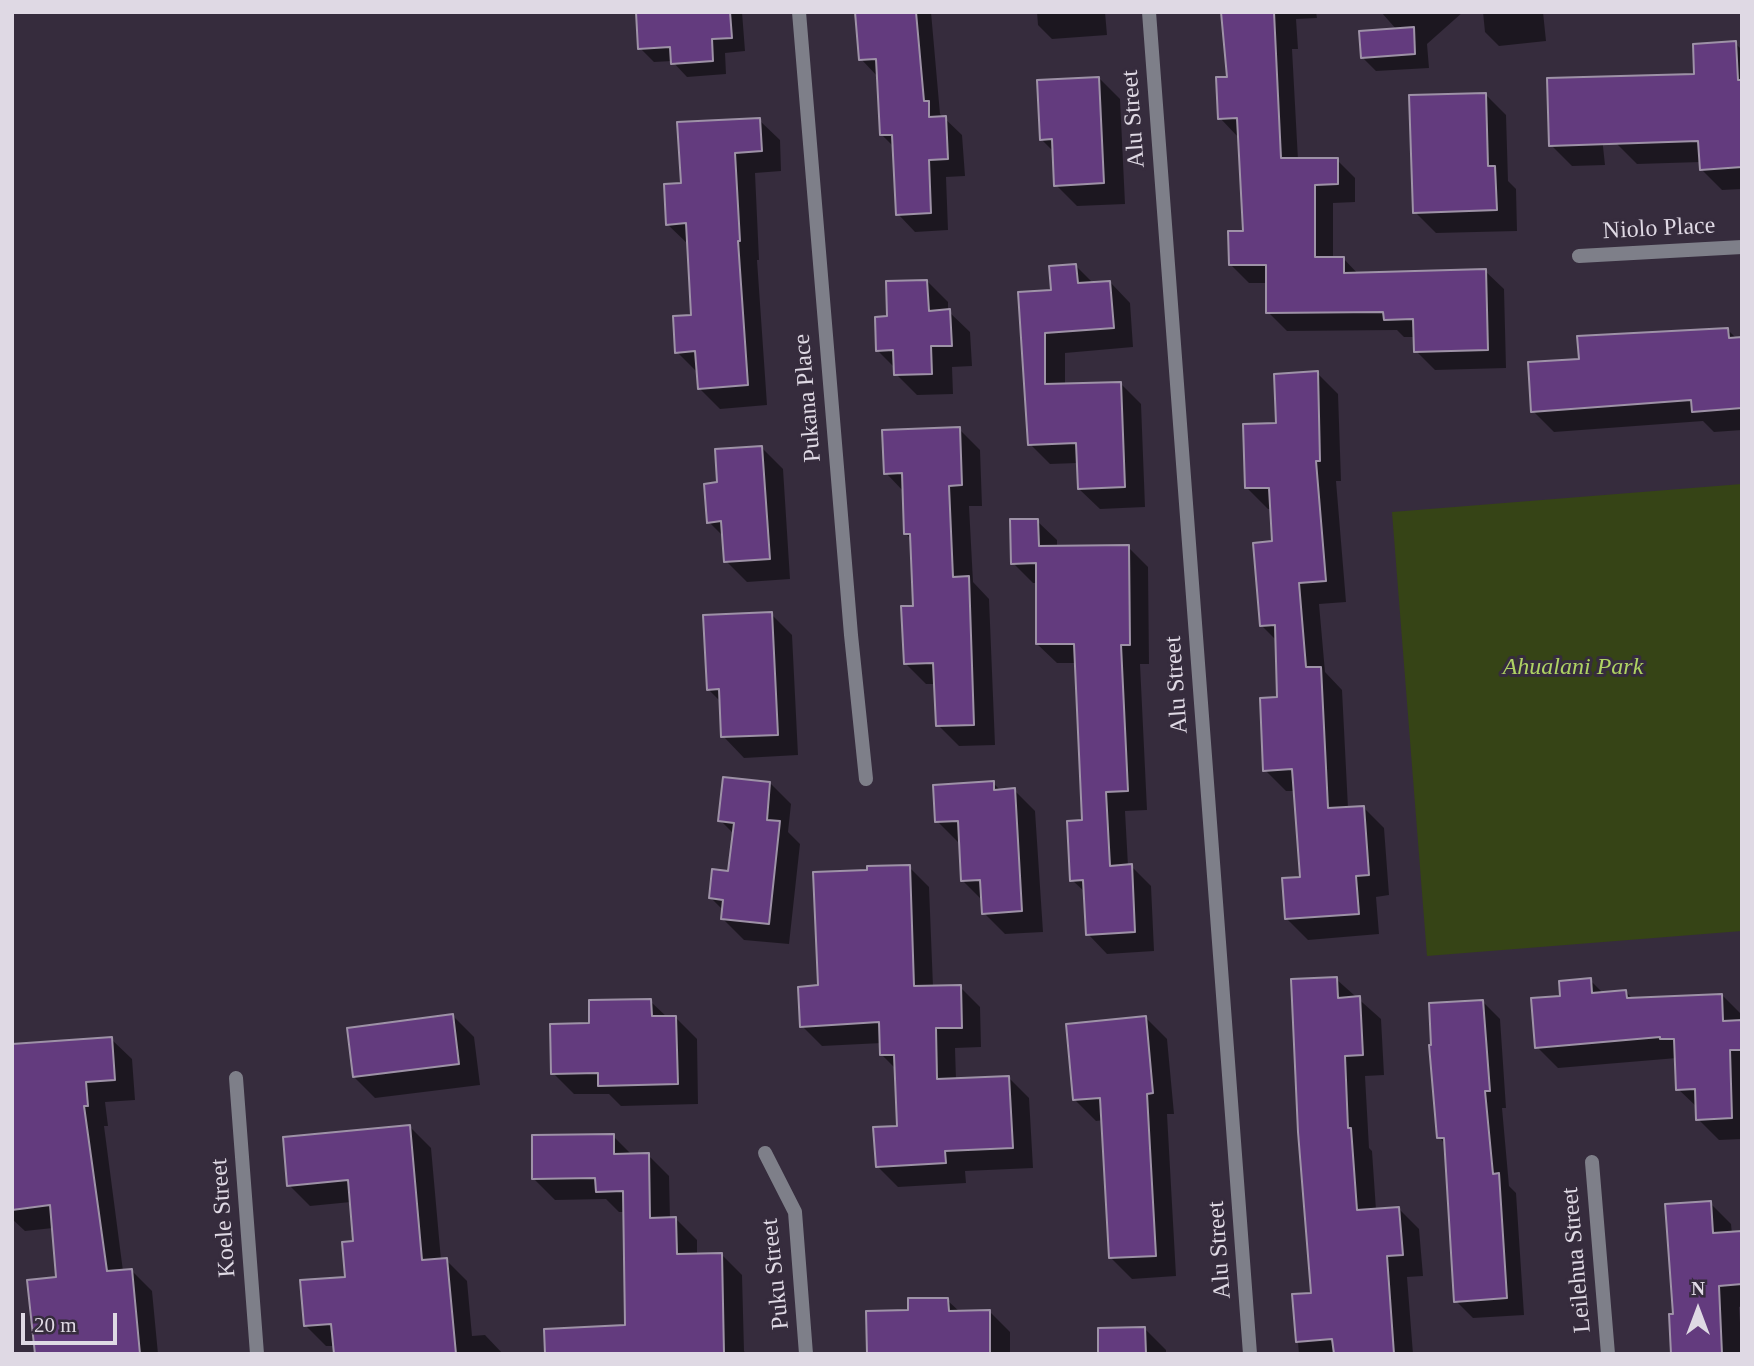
<!DOCTYPE html>
<style>
body{margin:0}
#map{position:relative;width:1754px;height:1366px;overflow:hidden;background:#362c3d;font-family:"Times New Roman",serif}
canvas{display:block}
.frame{position:absolute;inset:0;border:14px solid #dfd9e4;pointer-events:none}
.north{position:absolute;left:1663px;top:1275px;width:70px;height:70px;-webkit-text-stroke:5px #362c3d;paint-order:stroke;rotate:0deg;font-size:19px;font-weight:700;line-height:28px;text-align:center;color:#dfd9e4}
.north::after{content:'';display:block;margin:auto;width:24px;height:32px;background:#dfd9e4;clip-path:polygon(50% 0,100% 100%,50% 72%,0 100%)}
.scale{position:absolute;left:21px;top:1313px;width:96px;height:32px;box-sizing:border-box;border:4px solid #dfd9e4;border-top:0;padding-left:9px;font-size:21px;line-height:24px;white-space:nowrap;color:#dfd9e4;-webkit-text-stroke:5px #362c3d;paint-order:stroke}
</style>
<div id="map">
<canvas width="1754" height="1366"></canvas>
<div class="frame"></div>
<div class="north">N</div>
<div class="scale">20 m</div>
</div>
<script>
const g = document.querySelector('canvas').getContext('2d');
g.lineJoin = 'round';
function fill(path, color) { g.fillStyle = color; g.fill(path, 'evenodd'); }
function trace(path, color, width, dash) { g.strokeStyle = color; g.lineWidth = width; g.lineCap = dash ? 'butt' : 'round'; g.setLineDash(dash || []); g.stroke(path); }
function drawText(font, color, halo, rows, align = 'center') {
  g.font = font + ' "Times New Roman",serif'; g.lineWidth = 6; g.setLineDash([]); g.textBaseline = 'middle'; g.strokeStyle = halo; g.fillStyle = color; for (const [text, x, y, turn = 0] of rows) {
    g.save(); g.translate(x, y); g.rotate((+turn || 0) * Math.PI / 180); g.textAlign = isNaN(turn) ? turn : align; if (halo) g.strokeText(text, 0, 0); g.fillText(text, 0, 0); g.restore();
  }
}
fill(new Path2D(`
 M1742 484V931L1427 956 1392 512Z`), '#364416');
fill(new Path2D(`
 M637 12H742L745 51 725 53 726 74 687 77 672 61 654 62 640 48Z
 M857 12H931L940 114 962 135 965 176 946 177 948 230 915 232 898 214 894 147 882 135 878 77 861 59Z
 M1037 12H1105L1107 35 1052 39 1038 25Z
 M1223 12H1316L1317 18 1296 19 1298 49H1292L1298 160H1337L1355 178V202L1333 203V259L1343 258 1359 275 1485 271 1504 289 1506 368 1435 370 1416 351V337H1404L1397 330 1287 331 1268 312V283H1249L1230 264 1245 233 1238 137 1220 118 1229 78Z
 M1381 12H1463L1427 44 1429 68 1376 71 1362 57 1397 30Z
 M1483 12H1543L1546 41 1499 46 1485 32Z
 M1735 43 1742 50V189L1722 190 1701 169V162L1637 164 1616 143Z
 M1099 78 1120 99 1125 204 1077 206 1056 185 1054 152 1041 139Z
 M1485 94 1506 115 1508 181 1516 189 1517 231 1436 233 1415 212Z
 M1598 100 1605 165 1572 166 1551 145Z
 M759 120 780 140 781 171 755 173 759 260H757L767 405 720 409 699 388 698 373 677 352 692 316 689 245 667 224 683 185Z
 M1075 265 1094 284 1110 282 1130 303 1133 347 1065 353V385L1120 383 1141 404 1145 507 1100 509 1079 489 1078 463 1050 464 1030 444 1020 294 1053 292Z
 M927 281 948 302V311L970 332 972 366 952 367 953 394 917 395 896 374 895 368 877 350 889 318Z
 M1727 329 1737 339 1742 338V430L1714 432 1703 421 1554 432 1533 411 1581 360Z
 M1317 373 1338 394 1341 481H1336L1346 602 1319 604 1325 672 1342 690 1348 808 1363 807 1384 828 1389 895 1376 897 1379 934 1308 940 1287 919 1302 878 1295 791H1286L1265 770 1279 698 1277 641 1261 625 1274 543 1272 509H1268L1247 488 1278 424Z
 M959 429 980 450 982 506H969L973 582 989 599 995 745 959 746 938 725 936 684H926L905 663 914 608 912 540 906 534 904 492 886 473Z
 M762 448 783 469 790 579 747 582 726 561 724 537 709 522 719 484Z
 M1037 521 1057 540V548L1128 547 1148 567 1149 664H1140L1147 810 1125 811 1128 866H1131L1151 886 1154 951 1107 954 1088 934 1086 893 1072 880 1084 822 1077 663H1057L1037 644V583H1033L1013 563Z
 M771 614 792 635 798 755 744 758 723 736 721 702 708 689Z
 M770 783 791 804 788 832 800 844 789 944 744 940 723 919 724 911 711 898 730 873 734 834 720 820Z
 M993 783 1001 791 1014 790 1035 811 1043 932 1005 934 984 913 983 901 963 881 961 842H958L937 821Z
 M909 867 929 887 933 987H960L980 1007 981 1047 955 1048 956 1080 1009 1078 1029 1098 1033 1168 965 1171 966 1183 898 1187 877 1166 899 1128 896 1069 882 1055V1043L822 1046 802 1026 869 872Z
 M1336 979 1381 1019 1384 1075 1365 1076 1369 1148 1372 1151 1376 1210 1398 1208 1419 1229 1423 1276 1407 1277 1413 1354H1299L1294 1296 1313 1294Z
 M1590 980 1604 994 1626 992 1633 999 1722 995 1742 1015V1139L1719 1140 1698 1119V1108L1678 1089 1677 1058 1558 1068 1537 1047 1561 997Z
 M650 1001 668 1018H676L697 1039 698 1104 621 1106 609 1094H574L553 1073 591 1025Z
 M1483 1002 1500 1019 1506 1108H1502L1509 1186 1516 1193 1524 1315 1473 1318 1456 1301 1446 1145 1439 1137Z
 M453 1016 474 1037 480 1085 375 1098 354 1077Z
 M1146 1018 1167 1039 1174 1114H1167L1176 1276 1132 1279 1111 1258 1103 1120 1096 1121 1075 1100Z
 M111 1039 132 1059 135 1100 105 1102 108 1126H104L123 1271 131 1270 152 1291 158 1354H37L58 1278 53 1228 25 1231 12 1219V1046Z
 M410 1127 431 1148 441 1260H446L467 1281 472 1336 485 1335 503 1354H335V1346H326L305 1325 347 1278 355 1242 351 1202 310 1206 289 1185Z
 M613 1136 632 1155H648L669 1176 670 1219H676L697 1240V1255L721 1254 742 1275 744 1351 746 1354H547L627 1327 625 1212H619L606 1199 555 1200 534 1179Z
 M1710 1203 1731 1224 1732 1234 1742 1233V1306L1739 1307 1742 1354H1673Z
 M947 1300 960 1312 989 1311 1010 1332V1354H868L910 1312Z
 M1145 1329 1166 1350V1354H1169H1100Z`), '#0007');
const building = new Path2D(`
 M636 12H730L732 38 712 39 713 61 671 64 670 47 638 49Z
 M855 12H916L924 101H929V117L946 116 948 159 929 160 931 213 896 215 892 135H880L876 59 859 60Z
 M1221 12H1274L1281 158H1338V184L1315 185V257H1344V273L1486 269 1488 350 1414 352 1413 319 1384 320 1383 312 1266 313V265H1229L1228 231H1243L1237 118 1218 119 1216 77H1227Z
 M1414 27 1415 54 1361 58 1359 31Z
 M1736 41 1738 80H1742V167L1700 170 1698 141 1549 146 1547 78 1694 74 1693 44Z
 M1099 77 1104 183 1054 186 1052 139 1040 140 1037 80Z
 M1486 93 1488 166H1495L1497 210 1413 213 1409 95Z
 M760 118 762 151 735 153 740 241H738L748 385 698 389 695 351 675 353 673 316 691 315 686 223 666 225 664 184 681 183 677 122Z
 M1076 264 1078 283 1110 281 1114 328 1045 333V384L1121 382 1125 487 1078 489 1076 443 1028 445 1018 292 1051 290 1049 266Z
 M927 280 929 311 950 309 952 346H931L932 374 894 375 893 350 876 351 875 317 887 316 886 281Z
 M1728 328 1729 338 1742 337V408L1692 412 1691 400 1531 412 1528 362 1579 359 1577 336Z
 M1318 371 1320 461H1316L1326 581 1299 583 1306 667H1321L1328 808 1364 806 1369 875 1356 876 1359 914 1285 919 1282 878 1300 877 1292 769 1263 771 1260 698 1277 697 1275 625 1260 626 1253 543 1272 541 1269 488H1245L1243 424 1276 423 1274 374Z
 M960 427 962 485 949 486 953 577 969 576 974 725 936 726 933 663 904 664 901 606H913L910 534H904L902 473 884 474 882 430Z
 M762 446 770 559 724 562 721 521 707 523 704 484 717 482 715 449Z
 M1010 519H1038L1039 546 1129 545 1130 645H1121L1128 791 1106 792 1110 866 1132 864 1135 932 1086 935 1083 880 1070 881 1067 821 1082 820 1074 644H1036V563L1011 564Z
 M772 612 778 735 721 737 719 689 707 690 703 615Z
 M723 777 770 782 767 820 780 821 769 924 721 919 723 900 709 898 712 869 728 871 734 823 718 821Z
 M994 781V790L1015 788 1022 911 982 914 980 880 961 881 958 821 935 822 933 785Z
 M910 865 914 986 961 985 962 1028H936L937 1079 1009 1076 1013 1148 945 1151 946 1163 876 1167 873 1127 897 1126 894 1055H880L879 1022 800 1027 798 987 818 985 813 872 867 870V866Z
 M1337 977 1338 998 1360 996 1363 1055 1345 1056 1348 1128H1351L1357 1210 1399 1207 1403 1255 1387 1256 1394 1354H1334L1332 1339 1296 1342 1292 1294 1311 1293 1298 1132 1291 979Z
 M1591 978 1592 993 1626 990 1627 998 1722 994 1723 1021 1742 1020V1050H1730L1732 1118 1696 1120 1695 1089 1676 1090 1674 1039H1660V1037L1535 1048 1531 998 1560 996 1559 981Z
 M651 999 652 1016H676L678 1084 598 1086V1073L551 1074 550 1024 589 1023V1000Z
 M1483 1000 1490 1091H1485L1493 1174 1499 1173 1507 1298 1454 1302 1444 1138H1437L1429 1045H1431L1429 1003Z
 M453 1014 459 1064 353 1077 347 1028Z
 M1146 1016 1153 1093 1147 1094 1156 1256 1109 1258 1100 1098 1073 1100 1066 1024Z
 M112 1037 115 1080 86 1082 88 1106H84L107 1271 132 1269 140 1354H35L27 1280 56 1277 50 1205 12 1210V1044Z
 M410 1125 422 1260 447 1258 456 1354H334L331 1324 304 1326 300 1280 345 1277 342 1242 353 1241 348 1180 287 1186 283 1137Z
 M614 1134V1154L649 1153 650 1218 676 1217 677 1254 722 1253 724 1354H545L544 1329 625 1325 623 1191 596 1192 595 1178 532 1179V1135Z
 M1711 1201 1713 1233 1742 1231V1284L1719 1286 1722 1354H1671L1669 1314H1673L1665 1204Z
 M908 1298H948L949 1311 990 1310V1354H867L866 1311 908 1310Z
 M1145 1327 1146 1354H1098V1328Z`);
fill(building, '#633b7e');
trace(building, '#9e92a7', 2);
trace(new Path2D(`
 M799 12 851 635 866 779
 M1149 12 1250 1354
 M1579 256 1742 247
 M236 1078 257 1354
 M765 1153 795 1212 806 1354
 M1592 1162 1608 1354`), '#7e7f89', 14);
drawText('24px', '#dfd9e4', '#362c3d', [
 ["Alu Street",1134,119,-94],
 ["Niolo Place",1659,229,-3],
 ["Pukana Place",808,398,-95],
 ["Alu Street",1177,685,-94],
 ["Koele Street",224,1218,-94],
 ["Alu Street",1220,1250,-94],
 ["Leilehua Street",1577,1260,-95],
 ["Puku Street",776,1274,-96]
]);
drawText('italic 24px', '#afd363', '#362c3d', [
 ["Ahualani Park",1573,668]
]);
</script>
